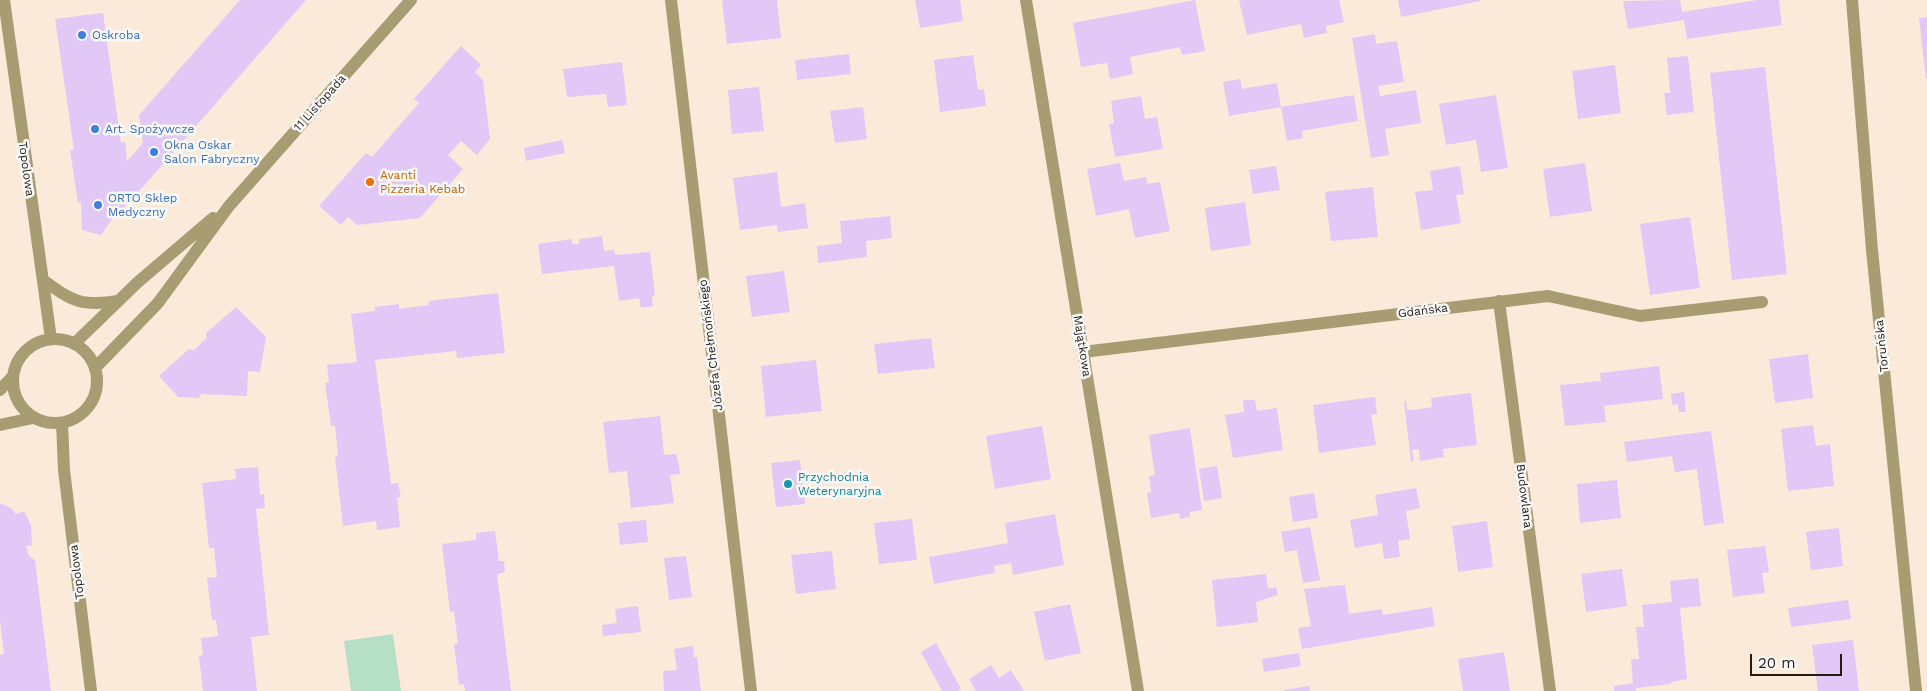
<!DOCTYPE html>
<meta charset="utf-8">
<style>
body{margin:0}
#map{position:relative;width:1927px;height:691px;overflow:hidden;background:#fbead9;font-family:"Work Sans",sans-serif}
canvas{display:block}
.scale{position:absolute;left:1750px;top:654px;width:92px;height:22px;box-sizing:border-box;border:2px solid #251b10;border-top:0;padding-left:6px;font-size:15px;line-height:18px;white-space:nowrap;color:#251b10;-webkit-text-stroke:4px #fafafa;paint-order:stroke}
</style>
<div id="map">
<canvas width="1927" height="691"></canvas>
<div class="scale">20 m</div>
</div>
<script>
const g = document.querySelector('canvas').getContext('2d');
g.lineJoin = 'round';
function fill(path, color) { g.fillStyle = color; g.fill(path, 'evenodd'); }
function trace(path, color, width, dash) { g.strokeStyle = color; g.lineWidth = width; g.lineCap = dash ? 'butt' : 'round'; g.setLineDash(dash || []); g.stroke(path); }
function drawText(font, color, halo, rows, align = 'center') {
  g.font = font + ' "Work Sans",sans-serif'; g.lineWidth = 5; g.setLineDash([]); g.textBaseline = 'middle'; g.strokeStyle = halo; g.fillStyle = color; for (const [text, x, y, turn = 0] of rows) {
    g.save(); g.translate(x, y); g.rotate((+turn || 0) * Math.PI / 180); g.textAlign = isNaN(turn) ? turn : align; if (halo) g.strokeText(text, 0, 0); g.fillText(text, 0, 0); g.restore();
  }
}
fill(new Path2D(`
 M393 634 401 691H351L344 641Z`), '#b5e0c6');
fill(new Path2D(`
 M240 0H306L149 180 119 213 117 212 101 235 82 230 81 202 78 203 70 150H74L55 19 103 13 121 143 125 142 127 161 143 143 139 115Z
 M722 0H777L781 38 727 44Z
 M915 0H960L963 21 920 28Z
 M1195 0 1205 51 1182 55 1180 47 1130 57 1133 74 1110 79 1107 63 1081 67 1073 23Z
 M1239 0H1339L1344 22 1326 26 1327 33 1304 38 1301 24 1247 35Z
 M1398 0H1480V1L1401 17Z
 M1680 0 1682 12 1757 0H1779L1782 25 1687 39 1684 20 1628 29 1623 1Z
 M1927 17V79H1926L1919 18Z
 M1375 34 1376 44 1397 41 1404 82 1378 86 1380 96 1416 90 1421 123 1385 129 1389 155 1371 158 1352 38Z
 M461 46 481 65 475 72 483 80 490 139 477 155 461 141 448 155 463 169 420 218 357 225 348 217 341 225 319 206 366 153 372 157 419 103 414 99Z
 M849 54 851 74 797 80 795 60Z
 M973 55 978 90 984 89 986 106 940 112 934 60Z
 M1688 56 1694 112 1667 115 1664 93H1670L1667 58Z
 M622 62 627 105 608 107 606 94 567 97 563 69Z
 M1615 65 1621 113 1578 119 1572 71Z
 M1765 67 1787 274 1732 280 1710 73Z
 M1240 79 1242 89 1277 83 1281 107 1229 116 1223 82Z
 M759 87 764 131 732 134 728 90Z
 M1354 95 1358 121 1302 131 1303 138 1287 141 1281 107Z
 M1496 95 1508 168 1481 172 1476 140 1446 145 1439 104Z
 M1141 96 1145 119 1157 117 1163 149 1115 157 1109 124 1114 123 1111 101Z
 M863 107 867 139 835 143 830 111Z
 M562 140 565 153 526 161 524 148Z
 M1120 163 1124 181 1146 177 1147 184 1160 182 1170 231 1135 238 1129 209 1096 216 1087 169Z
 M1585 163 1592 211 1550 217 1543 169Z
 M1276 166 1280 190 1253 194 1249 170Z
 M1460 166 1464 194 1456 195 1461 223 1421 230 1415 192 1433 190 1430 171Z
 M777 172 781 207 805 203 808 228 778 232 777 225 740 230 733 178Z
 M1373 187 1378 237 1331 241 1325 192Z
 M1245 202 1251 245 1211 251 1205 208Z
 M890 216 892 238 866 241 867 257 818 263 817 246 842 243 840 221Z
 M1690 217 1700 288 1650 295 1640 224Z
 M602 236 604 251 614 250 615 255 650 252 655 296H652L653 306 641 308 639 298 619 301 614 266 542 274 538 244 572 239V244H579V239Z
 M784 271 790 312 752 317 746 276Z
 M498 293 505 353 457 358 456 351 375 360 391 484 398 483 401 497 397 498 400 527 377 530 376 521 343 526 335 457 338 456 335 426H331L325 383 329 382 327 365 357 362 351 314 375 311V307L399 304V309L429 305V301Z
 M236 307 266 337 260 372 248 371 247 396 202 394 198 398 178 397 159 376 189 349 194 350 207 338 206 333Z
 M931 338 935 368 878 374 874 344Z
 M1808 354 1813 398 1775 403 1769 359Z
 M816 360 822 411 766 417 761 366Z
 M1659 366 1663 399 1604 406 1606 422 1565 426 1560 385 1601 381 1600 373Z
 M1684 392 1686 412H1679L1678 404 1672 405 1671 394Z
 M1471 393 1477 445 1443 449 1444 457 1420 461 1419 449 1412 450 1414 461 1411 462 1404 401H1406L1407 410H1414L1432 407 1431 398Z
 M1375 397 1377 414 1371 415 1376 445 1319 453 1313 405Z
 M1243 400H1255L1257 411 1277 408 1283 450 1233 458 1225 415 1244 412Z
 M660 416 664 455 676 454 679 465 680 474 670 475 674 503 631 508 627 471 609 473 603 422Z
 M1813 425 1816 446 1830 444 1834 486 1788 491 1781 429Z
 M1042 426 1051 479 995 489 986 436Z
 M1190 428 1202 510 1190 512V517L1180 519 1179 513 1151 518 1147 493 1151 492 1149 476 1155 475 1149 435Z
 M1711 431 1724 523 1704 526 1697 469 1675 472 1672 456 1627 462 1624 442Z
 M800 460 805 504 776 507 771 463Z
 M1217 466 1222 498 1204 501 1199 469Z
 M258 467 260 495 264 494 265 508 256 509 269 635 251 637 257 691H203L199 656 203 655 201 638 218 636 216 620H212L207 578 217 577 214 548H209L202 483 236 479 235 469Z
 M1617 480 1621 518 1580 523 1577 484Z
 M1416 488 1420 508 1406 511 1410 539 1398 541 1400 557 1384 559 1382 543 1355 548 1350 520 1378 515 1375 495Z
 M1314 493 1318 518 1293 522 1289 497Z
 M0 503 11 508 16 514 24 511 31 525 32 545 26 546 29 556 35 560 51 691H0V655L4 654 0 621Z
 M1055 514 1064 565 1013 575 1011 563 994 566 995 573 934 584 929 557 1008 543 1005 523Z
 M912 519 917 560 879 564 874 523Z
 M646 520 648 542 620 545 618 523Z
 M1487 521 1493 567 1458 572 1452 526Z
 M1310 527 1320 580 1303 583 1297 550 1285 552 1281 532Z
 M1839 528 1843 566 1811 570 1806 532Z
 M495 531 499 561H504L505 572 497 574 511 691H465L464 684 459 685 454 644 458 643 454 611 450 612 442 544 476 540V533Z
 M1765 546 1769 572 1762 573 1765 593 1733 597 1727 550Z
 M832 551 836 589 796 594 791 555Z
 M686 556 692 597 669 600 664 558Z
 M1622 569 1627 606 1586 612 1581 574Z
 M1266 574 1268 589 1276 587 1278 595 1256 602 1258 622 1217 627 1212 580Z
 M1698 578 1701 606 1680 608 1687 679 1671 682V684L1636 688V691H1614V686L1633 683 1631 659H1639L1636 627H1644L1642 605 1672 602 1670 581Z
 M1345 585 1349 614 1382 609 1383 615 1432 607 1435 626 1302 649 1298 628 1311 626 1304 589Z
 M1848 600 1851 619 1791 627 1788 608Z
 M1070 604 1081 653 1045 661 1034 612Z
 M638 606 641 632 603 636 602 625 617 623 615 609Z
 M1853 640 1859 691H1818L1812 645Z
 M936 643 961 689 958 691H942L921 652Z
 M693 646 694 657H697L701 691H664L663 671 677 670 674 649Z
 M1504 652 1510 691H1463L1458 659Z
 M1299 653 1301 666 1264 672 1262 659Z
 M991 665 999 678 1011 670 1024 691H976L969 679Z
 M1309 686 1310 691H1284V690Z`), '#e1c8f7');
trace(new Path2D(`
 M4 0 51 339
 M671 0 751 691
 M1026 0 1138 691
 M1852 0 1872 250 1916 691
 M43 280C72 301 81 307 118 301
 M1499 301 1550 691
 M13 381a42 42 0 1 1 84 0a42 42 0 1 1-84 0Z
 M75 343 138 282 213 218
 M1083 352 1548 296 1640 316 1762 302
 M95 368 158 303 229 206 411 0
 M0 390 13 376
 M62 423 64 470 91 691
 M0 425 33 418`), '#a89c73', 12);
for (const [x, y, r, color] of [
 [82,35,5,"#3f7fe0"],
 [95,129,5,"#3f7fe0"],
 [154,152,5,"#3f7fe0"],
 [370,182,5,"#e8710a"],
 [98,205,5,"#3f7fe0"],
 [788,484,5,"#0f9aa8"]
]) { const dot = new Path2D(); dot.arc(x, y, r, 0, 2 * Math.PI); g.fillStyle = color; g.fill(dot); trace(dot, '#fafafa', 2); }
drawText('12px', '#366cbe', '#fafafa', [
 ["Oskroba",92,35],
 ["Art. Spożywcze",105,129],
 ["Okna Oskar",164,145],
 ["Salon Fabryczny",164,159],
 ["ORTO Sklep",108,198],
 ["Medyczny",108,212]
], 'left');
drawText('12px', '#251b10', '#fafafa', [
 ["11 Listopada",320,103,-48],
 ["Topolowa",26,169,82],
 ["Gdańska",1423,311,-7],
 ["Józefa Chełmońskiego",711,345,-97],
 ["Majątkowa",1082,346,81],
 ["Toruńska",1882,346,-96],
 ["Budowlana",1524,496,83],
 ["Topolowa",77,572,-97]
]);
drawText('12px', '#c56008', '#fafafa', [
 ["Avanti",380,175],
 ["Pizzeria Kebab",380,189]
], 'left');
drawText('12px', '#0d838f', '#fafafa', [
 ["Przychodnia",798,477],
 ["Weterynaryjna",798,491]
], 'left');
</script>
